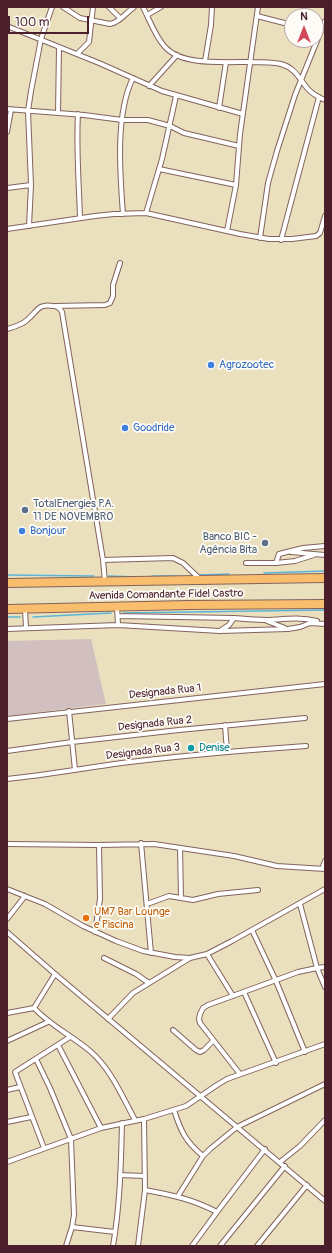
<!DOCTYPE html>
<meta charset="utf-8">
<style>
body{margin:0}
#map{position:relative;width:332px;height:1253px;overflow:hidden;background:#ebe0be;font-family:Pangolin,sans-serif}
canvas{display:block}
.frame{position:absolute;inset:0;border:8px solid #4a1f2b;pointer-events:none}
.north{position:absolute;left:284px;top:8px;width:40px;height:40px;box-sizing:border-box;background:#fdfcf7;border:1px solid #b5a4a5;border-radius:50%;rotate:0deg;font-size:11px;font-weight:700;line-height:16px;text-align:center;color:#4a1f2b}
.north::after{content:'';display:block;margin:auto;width:14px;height:18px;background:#d1495b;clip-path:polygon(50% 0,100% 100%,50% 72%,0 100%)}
.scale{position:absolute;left:8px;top:16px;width:81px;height:18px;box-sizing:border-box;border:2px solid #4a1f2b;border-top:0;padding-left:5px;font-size:12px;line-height:14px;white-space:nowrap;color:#4a1f2b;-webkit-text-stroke:3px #fdfcf7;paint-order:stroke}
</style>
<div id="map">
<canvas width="332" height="1253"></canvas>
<div class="frame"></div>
<div class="north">N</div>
<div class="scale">100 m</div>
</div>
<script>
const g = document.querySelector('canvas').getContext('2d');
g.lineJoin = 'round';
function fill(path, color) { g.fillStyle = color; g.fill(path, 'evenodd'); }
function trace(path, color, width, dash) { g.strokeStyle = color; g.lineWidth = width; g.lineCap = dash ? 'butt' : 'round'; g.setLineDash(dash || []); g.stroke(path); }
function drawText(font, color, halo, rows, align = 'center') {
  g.font = font + ' Pangolin,sans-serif'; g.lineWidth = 3.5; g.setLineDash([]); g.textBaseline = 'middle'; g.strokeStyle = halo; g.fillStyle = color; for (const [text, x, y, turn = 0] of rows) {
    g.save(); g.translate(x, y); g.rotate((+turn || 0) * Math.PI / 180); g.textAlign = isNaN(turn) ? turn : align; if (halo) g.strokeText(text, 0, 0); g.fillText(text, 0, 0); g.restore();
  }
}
fill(new Path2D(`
 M91 639 106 704 7 716V641Z`), '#d2bfc0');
trace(new Path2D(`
 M264 573 325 571
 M7 575 94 576
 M198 575 229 574
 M109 576 139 577
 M152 576H178
 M123 613 325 610
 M7 617H20
 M33 617 111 613`), '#5cb5d9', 1.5);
const minor = new Path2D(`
 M63 7 80 18 110 24C119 23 127 12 134 7
 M109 7 120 18
 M143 7C150 21 155 36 165 47 188 72 250 57 281 64 295 68 299 78 307 88 312 94 318 97 325 100
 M147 15 161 7
 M257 16 292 25
 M7 26 99 63 162 91 243 114
 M77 54 89 42 93 7
 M205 61 211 25 212 7
 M149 86 177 55
 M219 108 226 62
 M7 109 84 115 122 120H148L170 126 184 133 239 146
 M58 113 59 47
 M78 114C76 149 79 183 80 218
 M7 132 11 110
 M159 169 236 185
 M7 188 31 185
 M146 213 162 159 176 96
 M123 214C120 174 115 114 133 78
 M29 226 31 185 28 111 31 91 41 39 52 7
 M7 229 95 216 114 214 146 213 240 234 269 239H292L316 236 320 233 325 216
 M227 231 236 185 240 134 258 7
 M260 238 268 183 277 151 295 95 325 21
 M281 240 319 97
 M55 306 105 305 110 303 113 296V285L120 263
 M7 329C14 327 22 325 27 320 37 312 38 303 53 306 57 306 60 308 62 312L103 560 105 582
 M291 552 325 555
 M103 560 173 558 183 563 201 580
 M246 563H276L295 561 314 555
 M276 563 279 554 303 548 325 546
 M117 606 118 625
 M25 609 26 628
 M118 616 234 618
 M267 621 285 628
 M7 629 118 625 220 631 288 629 300 627 310 623 325 624
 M220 631 229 625 234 618C245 619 257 620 269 620 286 619 300 617 317 621
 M69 711 75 770
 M7 719 325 684
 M225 725 227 752
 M7 751 72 742 179 730 305 718
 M7 779C48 775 89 767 130 762 189 755 247 750 306 746
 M141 843 151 953
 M7 844 99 845 154 844 234 856 277 866 325 869
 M180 848 181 898
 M322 869 325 861
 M7 889 45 904 83 926 116 941 143 951 175 957 190 958 207 954 232 941 325 889
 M147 904 169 896 193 900 218 894 258 890
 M300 904 317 968 325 987
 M7 919 25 896
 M252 930 276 981 305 1052
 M7 932 55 974 325 1201
 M95 932 100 899 99 845
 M207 954 233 996
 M104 958 136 974 149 983
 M244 992 276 1063
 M34 1008 55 974
 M7 1013 34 1008C51 1026 71 1035 90 1051 111 1069 122 1096 135 1120
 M108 1019 133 993 190 958
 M173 1030 196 1050 200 1052 204 1050 213 1041
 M7 1041 48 1022
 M58 1045 101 1128
 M36 1059 50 1088 71 1139 74 1215 72 1227 66 1246
 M240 1074 200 1023 199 1019 200 1014 203 1008 208 1005 298 972 317 968 325 967
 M7 1090 20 1087
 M174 1110C181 1132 186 1142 203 1156
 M7 1122 31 1117
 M44 1148 15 1072 70 1037
 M7 1162 101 1128 144 1119 186 1106 217 1085 227 1079 325 1044
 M280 1162 300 1146 325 1120
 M120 1175 145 1176
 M145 1190C172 1195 192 1199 217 1212L265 1149
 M178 1196 203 1156 210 1149 237 1127 325 1084
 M72 1227 115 1232
 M113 1246C120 1206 121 1164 122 1123
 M138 1246 145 1190 144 1119
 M192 1246 217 1212
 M220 1246 285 1166
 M257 1246 307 1185`);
const motorway = new Path2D(`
 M7 583 325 578
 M7 609 189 605 325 604`);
trace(minor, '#82635e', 6);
trace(motorway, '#82635e', 10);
trace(minor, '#fff', 4);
trace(motorway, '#f9be6d', 8);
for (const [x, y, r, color] of [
 [211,365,4,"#3f7fe0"],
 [125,428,4,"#3f7fe0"],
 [25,510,4,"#5c6f8a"],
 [22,531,4,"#3f7fe0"],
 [265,543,4,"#5c6f8a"],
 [191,748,4,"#0f9aa8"],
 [86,918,4,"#e8710a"]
]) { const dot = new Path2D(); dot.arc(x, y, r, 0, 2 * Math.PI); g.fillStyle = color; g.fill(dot); trace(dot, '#fdfcf7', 1.5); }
drawText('11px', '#366cbe', '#fdfcf7', [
 ["Agrozootec",219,365],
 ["Goodride",133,428],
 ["Bonjour",30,531]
], 'left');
drawText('11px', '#4e5e75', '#fdfcf7', [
 ["TotalEnergies P.A.",33,504],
 ["11 DE NOVEMBRO",33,517],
 ["Banco BIC -",257,537,"right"],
 ["Agência Bita",257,550,"right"]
], 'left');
drawText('11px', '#4a1f2b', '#fdfcf7', [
 ["Avenida Comandante Fidel Castro",166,595,-1],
 ["Designada Rua 1",165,692,-6],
 ["Designada Rua 2",155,724,-6],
 ["Designada Rua 3",143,752,-7]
]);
drawText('11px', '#0d838f', '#fdfcf7', [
 ["Denise",199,748]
], 'left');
drawText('11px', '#c56008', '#fdfcf7', [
 ["UM7 Bar Lounge",94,912],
 ["e Piscina",94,925]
], 'left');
</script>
